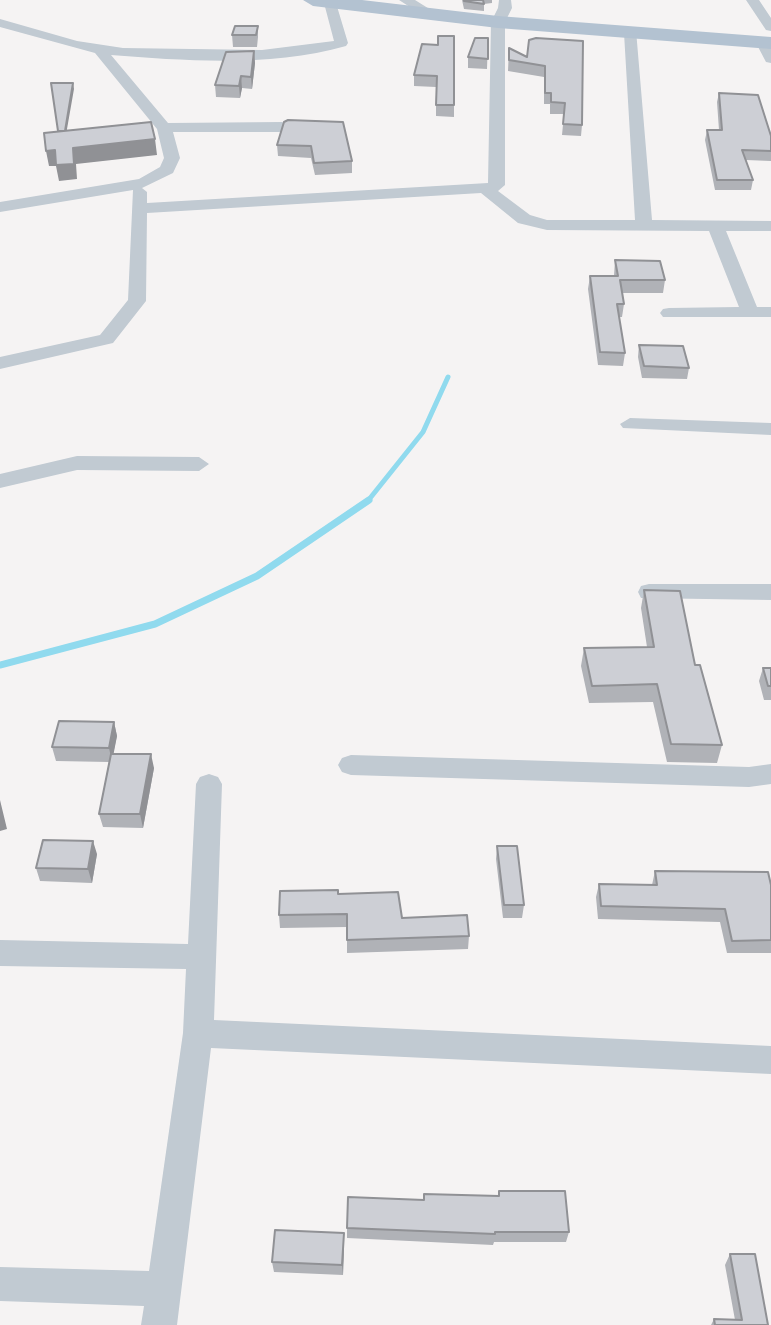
<!DOCTYPE html>
<style>
body{margin:0}
canvas{display:block;background:#f5f3f3}
</style>
<canvas width="771" height="1325"></canvas>
<script>
const g = document.querySelector('canvas').getContext('2d');
g.lineJoin = 'round';
function trace(path, color, width, dash) { g.strokeStyle = color; g.lineWidth = width; g.lineCap = dash ? 'butt' : 'round'; g.setLineDash(dash || []); g.stroke(path); }
function fill(path, color) { g.fillStyle = color; g.fill(path, 'evenodd'); }
trace(new Path2D(`
 M367 502 423 432 448 377`), '#90daee', 5);
trace(new Path2D(`
 M0 665 155 624 257 576 369 500`), '#90daee', 7);
fill(new Path2D(`
 M325 0 336 3 348 43 346 46C273 67 187 61 111 55L168 123 282 122 290 127 282 132H173L180 158 173 173 142 188 147 192V203L488 183 491 22 498 8 499 0H511L512 8 505 22V185L498 191 530 215 547 220H635L624 33 636 30 652 220 771 221V231H726L757 307H771V317H663L660 313 663 309 669 308 739 307 709 231 547 230 518 223 481 193 147 213 146 301 113 343 0 369V357L100 335 128 300 133 190 0 212V202L139 179 160 167 164 158 157 129 95 53 0 27V19L77 41 123 48 262 50 334 41 324 3Z
 M399 0H415L439 15 427 18Z
 M746 0H759L771 18V31L766 30Z
 M763 39 771 45V63L766 62 756 43Z
 M630 418 771 423V435L623 428 620 424Z
 M77 456 199 457 209 464 199 471 77 470 0 488V474Z
 M649 584H771V600L641 598 638 592 641 586Z
 M351 755 749 767 771 764V784L749 787 351 775 342 772 338 765 342 758Z
 M209 774 218 777 222 784 214 1020 771 1046V1074L211 1048 177 1325H141L144 1306 0 1301V1267L149 1271 183 1033 186 969 0 966V940L188 944 196 784 200 777Z`), '#c1cad2');
fill(new Path2D(`
 M303 0H362L498 16 771 37V49L498 28 313 6Z`), '#b3c2d1');
fill(new Path2D(`
 M462 0H492V3L484 4V11L464 9Z
 M258 26V37L257 47H233L232 35Z
 M488 38 487 69 468 68V57Z
 M529 40 582 125 581 136 562 135 564 114H550V104H544V77L508 71 509 48 527 57Z
 M422 44 454 105V117L436 116V87L414 86V75Z
 M254 51 255 63 252 89 242 88 240 98 216 97 215 85Z
 M719 93 771 136V161L746 160 753 180 751 190H715L705 140 707 130H719L717 102Z
 M284 122 352 161V173L315 175 311 158 278 156 277 145Z
 M615 260 665 280 663 293H622L624 304 622 317H619L625 353 623 366 598 365 588 289 590 276H614Z
 M639 345 689 368 687 379 642 378 638 357Z
 M644 590 695 665 722 745 717 763 667 762 653 702 589 703 581 666 584 648 647 647 641 608Z
 M763 668H771V700H764L759 681Z
 M114 722 117 736 113 754 154 768 143 828 103 827 99 814 109 762 56 761 52 747Z
 M497 846 524 905 522 918H503L496 859Z
 M97 854 92 883 40 881 36 868Z
 M655 871 771 885V953H727L720 922 598 919 596 897 599 884 652 885Z
 M338 894 402 918 469 936 468 949 347 953V927L280 928 279 915Z
 M499 1191 569 1232 566 1242H494L493 1245 347 1238V1228L424 1200 498 1196Z
 M344 1243 343 1275 274 1272 272 1262Z
 M730 1254 768 1325H711L714 1319 735 1320 725 1265Z`), '#b0b2b7');
fill(new Path2D(`
 M254 51 255 63 252 89 251 77Z
 M241 76 242 88 240 98 239 86Z
 M73 83 74 89 64 146 63 140Z
 M155 139 157 155 76 164 77 179 59 181 56 166H49L46 151Z
 M114 722 117 736 112 762 109 748Z
 M151 754 154 768 143 828 140 814Z
 M0 800 7 829 0 831Z
 M93 841 97 854 92 883 88 869Z
 M344 1233V1243L343 1275 342 1265Z`), '#909195');
const building = new Path2D(`
 M464 0H483L484 4 464 1Z
 M235 26H258L256 35H232Z
 M438 36H454V105H436L437 76 414 75 422 44 438 45Z
 M475 38H488V59L468 57Z
 M536 38 583 41 582 125 563 124 565 103 551 102V93H545V66L509 60V48L527 57 529 40Z
 M254 51 251 77 241 76 239 86 215 85 226 52Z
 M51 83H73L65 131H58Z
 M719 93 758 95 771 136V151L742 150 753 180H717L707 130H722Z
 M288 120 343 122 352 161 314 163 311 146 277 145 284 122Z
 M151 122 155 139 73 148 74 164 56 165 55 150 46 151 44 133Z
 M615 260 660 261 665 280H620L624 304H617L625 353 600 352 590 276H618Z
 M639 345 683 346 689 368 644 366Z
 M644 590 680 591 695 665H700L722 745 671 744 657 684 592 686 584 648 654 647Z
 M763 668H771V686H768Z
 M59 721 114 722 109 748 52 747Z
 M111 754H151L140 814H99Z
 M43 840 93 841 88 869 36 868Z
 M497 846H517L524 905H504Z
 M655 871 768 872 771 885V940L732 941 725 909 601 906 599 884 657 885Z
 M338 890V894L398 892 402 918 467 915 469 936 347 940V914L279 915 280 891Z
 M499 1191H565L569 1232H495V1234L347 1228 348 1197 424 1200V1194L499 1196Z
 M275 1230 344 1233 342 1265 272 1262Z
 M730 1254H755L768 1325H715L714 1319 742 1320Z`);
fill(building, '#cdcfd5');
trace(building, '#909195', 2);
</script>
